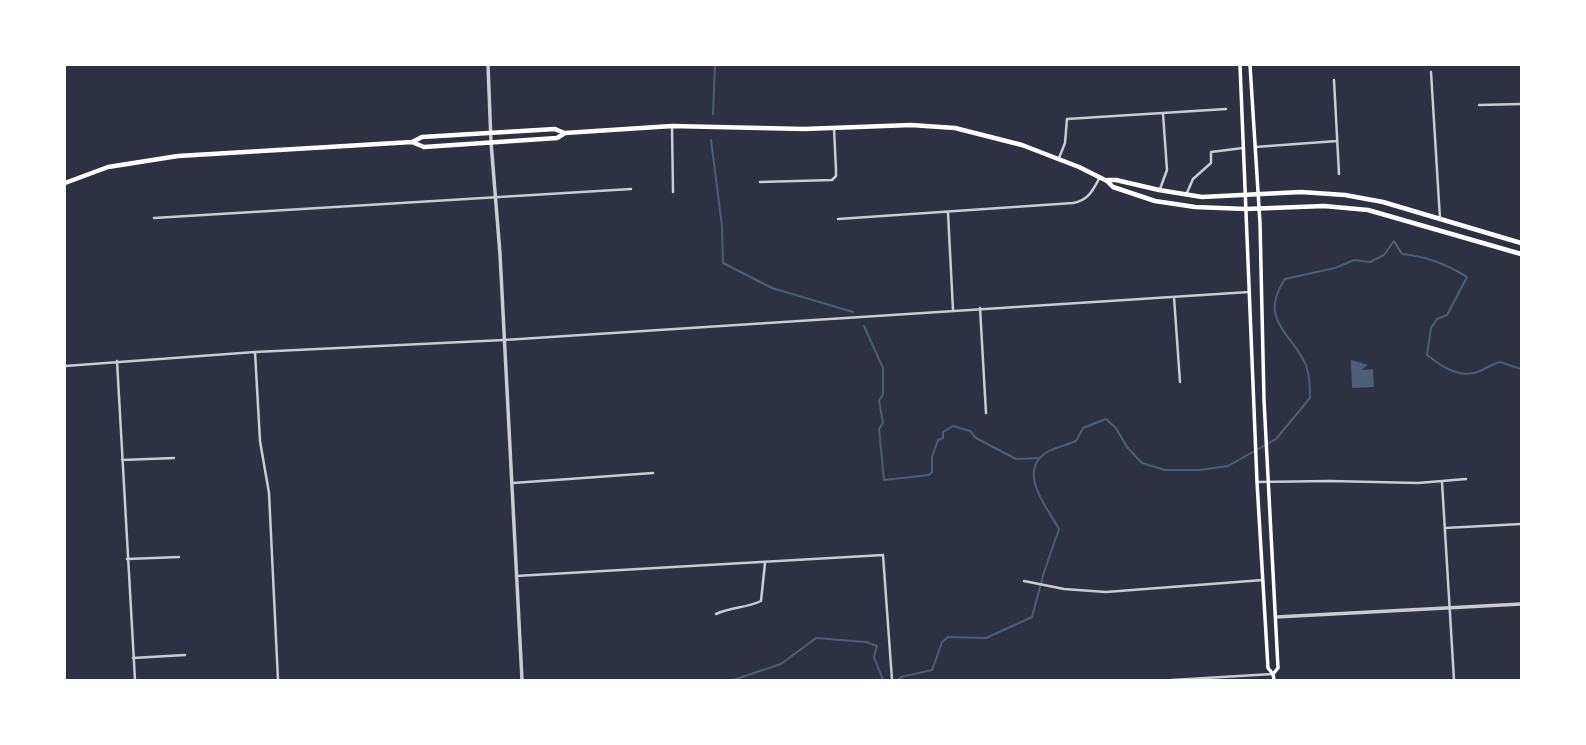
<!DOCTYPE html>
<style>
body{margin:0}
#map{position:relative;width:1586px;height:745px;overflow:hidden;background:#2d3142;font-family:Arial,sans-serif}
canvas{display:block}
.frame{position:absolute;inset:0;border:66px solid #fff;pointer-events:none}
</style>
<div id="map">
<canvas width="1586" height="745"></canvas>
<div class="frame"></div>
</div>
<script>
const g = document.querySelector('canvas').getContext('2d');
g.lineJoin = 'round';
function fill(path, color) { g.fillStyle = color; g.fill(path, 'evenodd'); }
function trace(path, color, width, dash) { g.strokeStyle = color; g.lineWidth = width; g.lineCap = dash ? 'butt' : 'round'; g.setLineDash(dash || []); g.stroke(path); }
fill(new Path2D(`
 M1351 360 1368 365 1361 370 1373 369 1374 387 1352 388Z`), '#4f5d75');
trace(new Path2D(`
 M713 114 715 65
 M711 140 722 226 723 263 772 288 853 312
 M864 326 883 368V394L879 401 883 423 879 429 884 480 929 475 932 472V457L938 440 943 438V432L953 426 970 431 976 438 1016 459 1040 458
 M733 680 781 664 816 638 866 642 877 646 874 657 883 680
 M898 680 901 677 932 670 942 642 948 637 986 638 1032 617 1044 572 1059 529C1048 509 1018 474 1044 454 1052 448 1067 445 1076 441L1083 428 1106 419 1116 428 1127 447 1142 463 1165 470H1199L1228 466 1276 439 1310 398C1310 387 1310 376 1306 365 1291 332 1258 320 1285 279L1335 268 1354 260 1370 262 1384 255 1394 241 1402 254C1425 256 1448 265 1467 277L1447 315 1437 319 1431 328 1427 355C1440 365 1456 377 1474 373 1483 371 1491 364 1500 362L1521 369`), '#4f5d75', 2);
trace(new Path2D(`
 M1431 72 1440 219
 M1334 80 1339 174
 M1479 105 1521 104
 M672 126 673 192
 M1255 147 1337 141
 M1059 158 1065 143 1067 119 1226 109
 M760 182 832 180 836 176V170L834 128
 M1160 189 1167 170 1163 114
 M1186 195 1193 179 1211 163V152L1243 148
 M948 213 953 310
 M154 218 631 189
 M838 219 1073 203C1089 200 1093 190 1100 177
 M1174 297 1180 382
 M980 308 986 413
 M255 352 260 441 269 493 278 680
 M117 361 135 680
 M65 366 255 352 504 340 1249 292
 M122 460 174 458
 M1257 482 1330 481 1418 483 1466 479
 M1442 482 1454 680
 M513 483 653 473
 M1445 528 1521 524
 M127 559 179 557
 M516 576 883 555 892 680
 M1024 581 1064 589 1106 592 1263 580
 M716 614C731 607 747 608 761 601L765 563
 M133 658 185 655
 M1172 680 1273 674`), '#caccd0', 2.5);
trace(new Path2D(`
 M488 65 491 142 500 254 522 680
 M1276 617 1521 604`), '#caccd0', 3.5);
trace(new Path2D(`
 M1240 65 1257 482 1268 668 1273 674 1274 680
 M1250 65 1260 223 1264 400 1278 668 1273 674`), '#fff', 3.5);
trace(new Path2D(`
 M412 142 422 137 555 129 564 133
 M1108 180H1116L1159 190 1202 197 1301 192 1345 195 1383 202 1521 243
 M65 183 108 167 178 156 412 142 424 147 557 138 565 133 672 126 804 129 911 125 955 128 1022 145 1079 167 1107 181 1113 187 1155 201 1195 207 1246 209 1324 206 1368 210 1521 254`), '#fff', 4.5);
</script>
